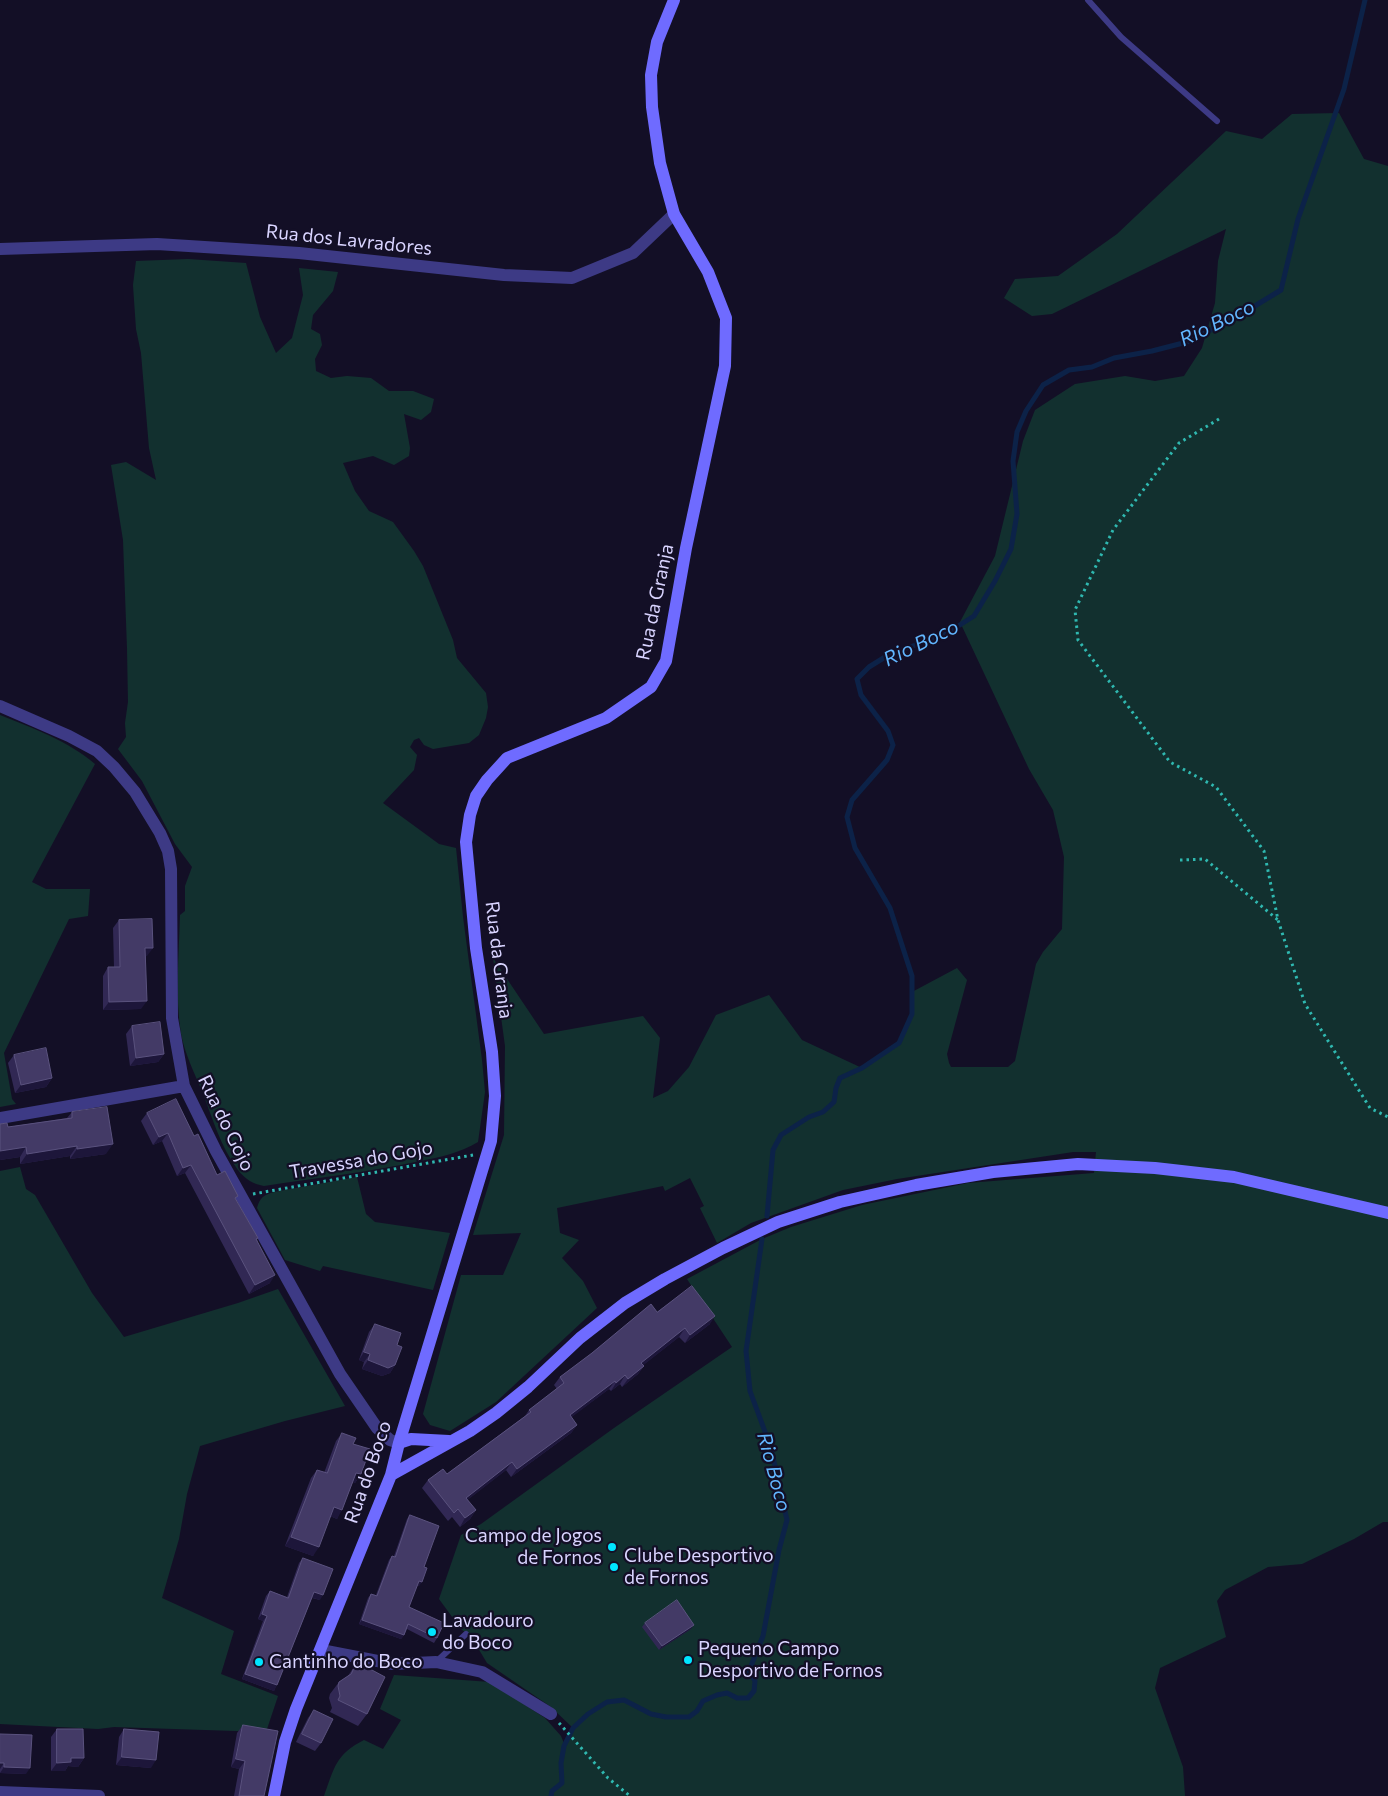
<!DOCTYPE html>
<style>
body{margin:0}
canvas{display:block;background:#130f26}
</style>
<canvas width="1388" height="1796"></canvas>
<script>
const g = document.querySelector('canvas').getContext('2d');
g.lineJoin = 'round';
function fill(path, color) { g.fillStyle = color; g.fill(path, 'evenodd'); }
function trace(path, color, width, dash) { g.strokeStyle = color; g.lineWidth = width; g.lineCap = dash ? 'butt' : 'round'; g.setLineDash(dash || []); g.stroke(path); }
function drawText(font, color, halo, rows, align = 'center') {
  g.font = font + ' Commissioner,sans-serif'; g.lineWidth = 4.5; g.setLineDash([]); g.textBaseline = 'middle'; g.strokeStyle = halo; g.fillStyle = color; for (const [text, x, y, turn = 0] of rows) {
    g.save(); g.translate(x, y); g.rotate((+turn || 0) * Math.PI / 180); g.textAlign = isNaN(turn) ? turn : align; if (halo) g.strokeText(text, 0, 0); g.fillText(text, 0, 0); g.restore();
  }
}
fill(new Path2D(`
 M1339 113 1364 159 1388 166V1522H1383L1354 1539 1302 1564 1268 1567 1225 1590 1217 1601 1226 1637 1160 1668 1155 1688 1183 1767 1185 1796H324C334 1768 336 1754 364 1740L383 1749 401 1720 380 1709 394 1675 490 1682 545 1718 561 1736 565 1746 573 1728 551 1707 487 1663 472 1638 461 1629 439 1599 461 1535 481 1524 614 1428 732 1347 687 1279 762 1239 791 1227 862 1205 968 1183 1094 1173 1096 1152H1073L897 1179 843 1190 751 1223 717 1243 700 1208 704 1206 690 1178 665 1191 663 1186 557 1208 560 1233 579 1240 562 1258 583 1281 597 1308 496 1402 450 1431 430 1425 423 1414 461 1275H503L521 1233 473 1235 504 1135 505 1046 493 958 544 1034 643 1016 660 1038 653 1098 668 1091 689 1067 716 1015 769 995 802 1040 862 1068 899 1043 912 1014V992L957 968 967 980 947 1054 949 1063 951 1067H1008L1015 1061 1036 964 1043 952 1062 929 1064 857 1053 810 1029 769 960 622 995 556 1023 441 1035 410 1075 384 1125 376 1155 381 1184 376 1202 348 1215 303 1218 261 1226 229 1052 314 1032 316 1004 298 1015 279 1058 276 1117 234 1226 131 1262 139 1292 114Z
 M188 259 246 263 260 317 276 353 292 338 303 295 299 268 338 272 333 291 313 315 311 329 320 334 322 345 315 359 316 371 331 378 347 376 371 378 389 391H413L434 399 431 412 421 420 404 414 410 448 409 456 394 465 373 456 343 463 355 491 369 511 393 522 414 551 423 566 453 640 457 658 486 693 488 707 486 718 479 735 469 743 433 749 424 745 419 738 414 740 410 747 417 755 414 770 383 803 439 844 456 848 463 917 482 1060 485 1092 478 1142C460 1153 440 1157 420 1161 368 1172 316 1178 264 1186 253 1184 245 1179 238 1170 221 1148 212 1117 202 1091 194 1072 185 1054 181 1034 175 995 179 954 180 915L185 911V886L192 867 175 844 142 781 118 749 126 737 125 723 128 702 127 648 123 540 111 465 126 462 156 480 149 448 141 353 136 329 133 285 136 261Z
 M0 715C33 728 68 741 95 764L32 882 46 889H90L88 916 69 919 4 1053 12 1099 16 1104 0 1107Z
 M20 1167 26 1189 35 1195 92 1293 124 1337 238 1303 278 1289 345 1406 285 1421 200 1446 187 1494 179 1539 162 1598 234 1631 221 1674 278 1696 266 1732 114 1727 98 1729 0 1724V1171Z
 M357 1177 366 1214 375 1222 450 1233 433 1290 323 1266 320 1271 285 1260 257 1208C260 1197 264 1195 274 1192Z`), '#12302f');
trace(new Path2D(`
 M767 1216 773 1150 781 1135 809 1117 823 1112 834 1102 836 1088 840 1078 862 1068 899 1043 912 1014V976L890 908 855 848 847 817 852 800 887 760 893 745 888 731 861 695 857 679 869 667 890 654 944 635 974 616 995 581 1011 549 1017 514 1013 461 1017 432 1026 411 1043 385 1069 370 1092 367 1114 358 1152 351 1187 342 1240 315 1281 290 1298 219 1344 89 1365 0
 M551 1796 552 1791 562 1783 561 1763 564 1746 573 1728 588 1714 607 1702 624 1700 651 1714 666 1717H689L697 1711 703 1701 717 1695 727 1693 737 1698H748L754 1691 755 1681 749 1671 763 1636 779 1550 787 1520 771 1448 750 1391 746 1351 762 1239`), '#0c2248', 5);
trace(new Path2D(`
 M1219 419 1179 443 1113 530 1075 610 1078 640 1170 762 1216 787 1264 851 1278 920 1305 1004 1370 1108 1388 1117
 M1180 860 1205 859 1278 920
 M253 1194 473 1155
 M559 1723 608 1778 630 1796`), '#2fb8b0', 3, [2.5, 4]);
trace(new Path2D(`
 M1088 0 1121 37 1217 121
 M436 1662 466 1634`), '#3d3a85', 6);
trace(new Path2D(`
 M0 249 157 244 299 253 504 275 572 278 633 253 674 214
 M0 706 69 736 97 751 114 767 135 792 160 833 168 851 171 869 172 1018 184 1086 216 1151 340 1374 377 1428 390 1440 399 1443
 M0 1118 184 1086
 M321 1650 393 1664 436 1662 482 1672 551 1714
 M0 1792 99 1796`), '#3d3a85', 12);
trace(new Path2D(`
 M399 1443 411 1439 449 1441
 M391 1475 470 1431 496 1413 528 1387 580 1338 625 1303 665 1279 723 1248 778 1222 840 1202 916 1185 993 1172 1078 1164 1155 1168 1234 1177 1388 1213
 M274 1796 285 1742 296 1709 391 1475 399 1443 491 1141 495 1096 492 1052 476 948 466 842 470 815 476 796 487 780 507 758 606 718 651 687 666 661 686 548 725 366 726 318 708 272 674 214 660 163 652 107 651 75 657 42 674 0`), '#6f6bff', 12);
fill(new Path2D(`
 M119 920 147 956H146L141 1009 103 1010V976L108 967H114L113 928Z
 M132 1026 164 1054 158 1062 130 1066 126 1034Z
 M14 1055 52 1078 46 1087 15 1093 8 1063Z
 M72 1112 106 1154 70 1159V1156L20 1164V1157L0 1160V1124L8 1127 67 1118Z
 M147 1113 194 1136 217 1175 236 1200 258 1238 257 1239 270 1283 249 1294 185 1173 177 1176 162 1141 153 1145 141 1121Z
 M657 1312 710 1324 685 1343 679 1337 643 1365 644 1366 638 1374 622 1387 620 1384 611 1391 609 1389 571 1417 577 1425 571 1433 511 1477 506 1470 467 1500 476 1510 470 1519 460 1527 452 1517 448 1521 422 1488 428 1480 447 1474 525 1416 529 1410 557 1389 554 1385 560 1377Z
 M375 1324 397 1345 395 1365 390 1373 382 1376 362 1369 364 1362 359 1360 369 1332Z
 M342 1433 353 1444 361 1474 355 1483 353 1482 337 1519 330 1516 313 1556 285 1546 311 1478 317 1470 324 1473 336 1441Z
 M410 1515 424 1567 419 1586 417 1585 409 1607 437 1638 434 1643 407 1629 404 1635 401 1639 359 1624 368 1598 371 1594 376 1595 389 1560 392 1556H394L407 1519Z
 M303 1558 320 1600 312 1598 274 1691 242 1679 263 1621 258 1619 266 1596 270 1591 287 1597 299 1563Z
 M645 1623 691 1629 659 1650 642 1627Z
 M357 1662 367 1714 358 1726 330 1712 332 1708 329 1698 330 1694 339 1682 348 1676Z
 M314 1710 321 1743 315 1751 296 1742 308 1718Z
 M243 1725 264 1796H234L239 1769 231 1767 237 1733Z
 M57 1729 84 1758 78 1767 68 1766 65 1771H51V1737Z
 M124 1729 151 1768 116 1765 119 1737Z
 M0 1734 26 1774 0 1773Z`), '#312854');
fill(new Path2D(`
 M145 948H153L147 956 140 957Z
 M147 1001 141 1009 103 1010 109 1002Z
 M164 1054 158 1062 130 1066 136 1058Z
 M52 1078 46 1087 15 1093 21 1085Z
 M168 1133 162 1141 153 1145 159 1137Z
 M113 1144 106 1154 70 1159 77 1149Z
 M77 1146 70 1156 20 1164 27 1154Z
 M26 1147 20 1157 0 1160V1151Z
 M191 1165 185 1173 177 1176 183 1168Z
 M275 1275 270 1283 249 1294 255 1285Z
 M715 1316 710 1324 685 1343 690 1335Z
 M685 1328 679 1337 636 1371 641 1363Z
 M364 1352 370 1354 364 1362 359 1360Z
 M368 1360 395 1365 390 1373 382 1376 362 1369Z
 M644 1366 638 1374 622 1387 628 1379Z
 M625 1375 620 1384 611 1391 616 1383Z
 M615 1381 609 1389 564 1423 570 1415Z
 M577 1425 571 1433 511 1477 517 1469Z
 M512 1462 506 1470 460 1506 466 1498Z
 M356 1473 361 1474 355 1483 350 1481Z
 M334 1507 342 1510 337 1519 328 1515Z
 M476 1510 470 1519 460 1527 465 1518Z
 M291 1537 319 1547 313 1556 285 1546Z
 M419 1581 422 1582 419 1586 416 1585Z
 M314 1592 323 1595 320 1600 310 1597Z
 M262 1614 267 1616 263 1621 258 1619Z
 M362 1620 404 1635 401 1639 359 1624Z
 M694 1625 691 1629 659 1650 662 1646Z
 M245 1674 277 1685 274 1691 242 1679Z
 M122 1757 156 1760 151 1768 116 1765Z
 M71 1758H84L78 1767 68 1766 65 1771H51L57 1763Z
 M236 1759 245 1761 239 1769 231 1767Z
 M0 1763H4L0 1769Z
 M4 1767 30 1768 26 1774 0 1773Z`), '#1d163a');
const building = new Path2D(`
 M152 919 153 948H145L147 1001 109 1002 108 967H120L119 920Z
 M160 1022 164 1054 136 1058 132 1026Z
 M46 1048 52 1078 21 1085 14 1055Z
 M176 1099 194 1136 198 1134 217 1175 225 1171 238 1196 235 1198 258 1238 256 1239 275 1275 255 1285 191 1165 183 1168 168 1133 159 1137 147 1113Z
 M107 1107 113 1144 77 1149V1146L27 1154 26 1147 0 1151V1124L7 1123 8 1127 72 1118V1112Z
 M692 1286 715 1316 690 1335 685 1328 641 1363 644 1366 628 1379 625 1375 616 1383 615 1381 570 1415 577 1425 517 1469 512 1462 466 1498 476 1510 465 1518 458 1509 454 1513 428 1480 443 1469 447 1474 531 1412 529 1410 564 1383 560 1377 592 1353 651 1304 657 1312Z
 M375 1324 401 1333 397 1345 402 1347 395 1365 388 1368 368 1360 370 1354 364 1352Z
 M342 1433 356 1438 353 1444 370 1449 361 1474 356 1473 342 1510 334 1507 319 1547 291 1537 317 1470 327 1473Z
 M410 1515 439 1526 424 1567 427 1568 422 1582 419 1581 409 1607 444 1623 437 1638 408 1624 404 1635 362 1620 371 1594 377 1596 392 1556 395 1557Z
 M303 1558 333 1569 323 1595 314 1592 277 1685 245 1674 267 1616 262 1614 270 1591 288 1598Z
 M677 1600 694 1625 662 1646 645 1623Z
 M357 1662 385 1677 367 1714 338 1700 340 1696 338 1686 339 1682 351 1674Z
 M314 1710 333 1719 321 1743 302 1734Z
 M243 1725 278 1731 264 1796H239L245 1761 236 1759Z
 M57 1729H83L84 1758H71V1762L57 1763Z
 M124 1729 159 1732 156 1760 122 1757Z
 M0 1734 32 1735 30 1768 4 1767V1763H0Z`);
fill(building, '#433a66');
trace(building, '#5a527e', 1);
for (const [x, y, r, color] of [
 [612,1547,5,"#00e5ff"],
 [614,1567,5,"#00e5ff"],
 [432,1632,5,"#00e5ff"],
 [688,1660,5,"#00e5ff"],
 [259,1662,5,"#00e5ff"]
]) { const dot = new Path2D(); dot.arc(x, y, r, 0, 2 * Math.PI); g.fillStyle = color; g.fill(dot); trace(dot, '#130f26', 2); }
drawText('19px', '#d9d4ff', '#130f26', [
 ["Rua dos Lavradores",349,240,6],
 ["Rua da Granja",655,602,-78],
 ["Rua da Granja",499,960,83],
 ["Rua do Gojo",226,1123,64],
 ["Travessa do Gojo",361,1160,-10],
 ["Rua do Boco",368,1472,-71]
]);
drawText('19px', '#d9d4ff', '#130f26', [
 ["Campo de Jogos",602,1536,"right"],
 ["de Fornos",602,1558,"right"],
 ["Clube Desportivo",624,1556],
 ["de Fornos",624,1578],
 ["Lavadouro",442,1621],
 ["do Boco",442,1643],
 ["Pequeno Campo",698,1649],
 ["Desportivo de Fornos",698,1671],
 ["Cantinho do Boco",269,1662]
], 'left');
drawText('italic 20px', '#62b6ff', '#130f26', [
 ["Rio Boco",1217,323,-26],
 ["Rio Boco",921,643,-26],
 ["Rio Boco",774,1472,75]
]);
</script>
